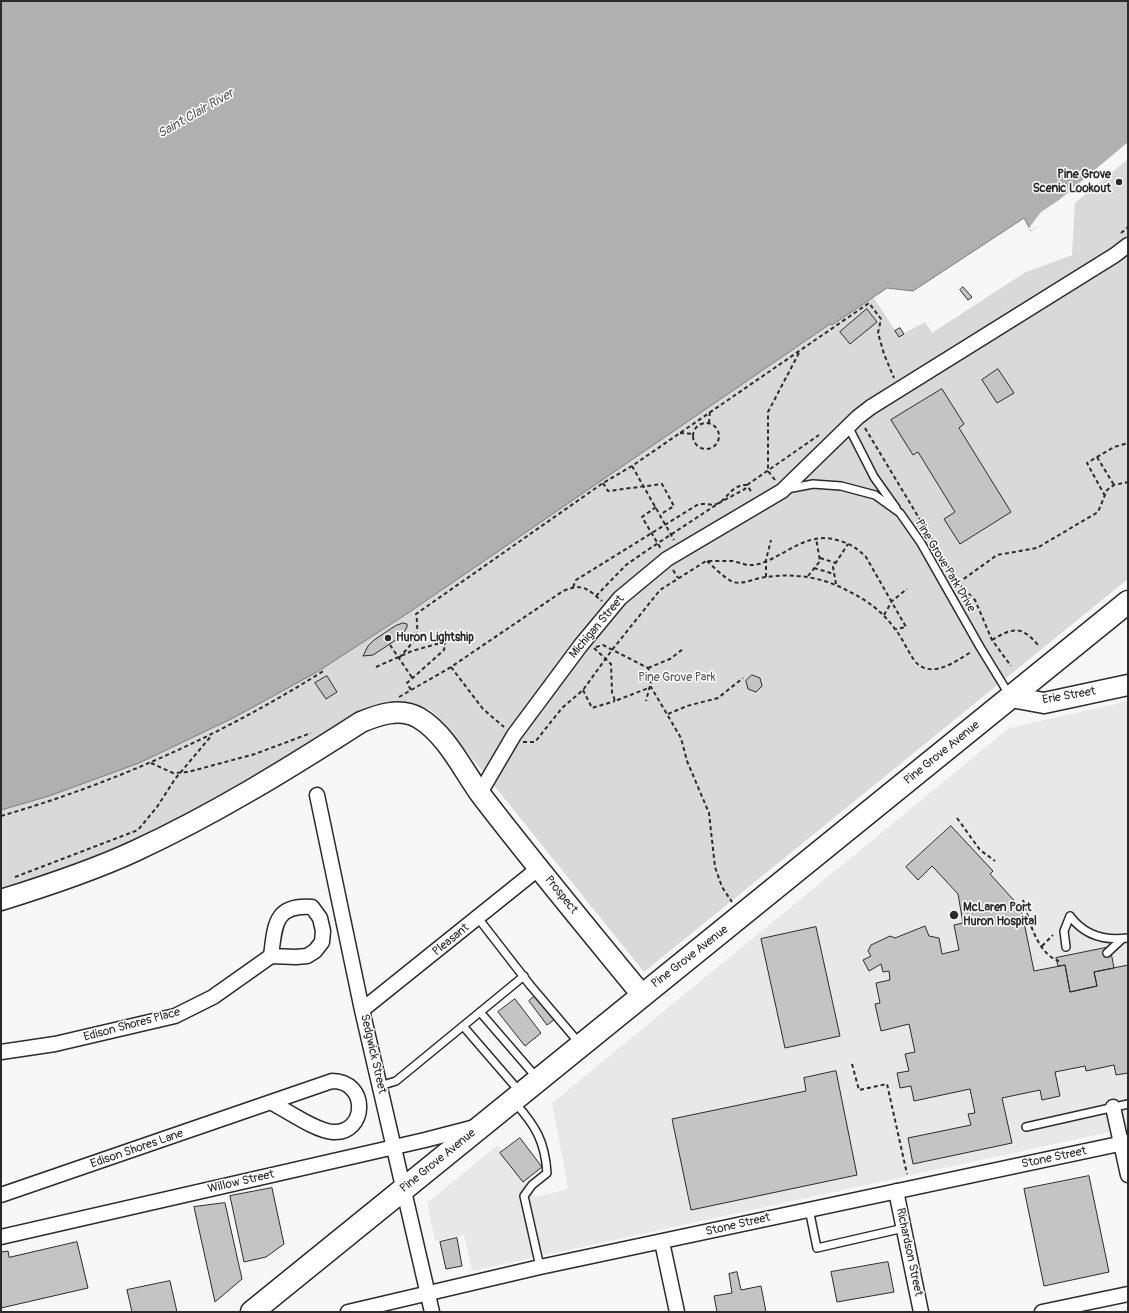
<!DOCTYPE html>
<style>
body{margin:0}
#map{position:relative;width:1129px;height:1313px;overflow:hidden;background:#f7f7f7;font-family:Pangolin,sans-serif}
canvas{display:block}
.frame{position:absolute;inset:0;border:2px solid #2b2b2b;pointer-events:none}
</style>
<div id="map">
<canvas width="1129" height="1313"></canvas>
<div class="frame"></div>
</div>
<script>
const g = document.querySelector('canvas').getContext('2d');
g.lineJoin = 'round';
function fill(path, color) { g.fillStyle = color; g.fill(path, 'evenodd'); }
function trace(path, color, width, dash) { g.strokeStyle = color; g.lineWidth = width; g.lineCap = dash ? 'butt' : 'round'; g.setLineDash(dash || []); g.stroke(path); }
function drawText(font, color, halo, rows, align = 'center') {
  g.font = font + ' Pangolin,sans-serif'; g.lineWidth = 3; g.setLineDash([]); g.textBaseline = 'middle'; g.strokeStyle = halo; g.fillStyle = color; for (const [text, x, y, turn = 0] of rows) {
    g.save(); g.translate(x, y); g.rotate((+turn || 0) * Math.PI / 180); g.textAlign = isNaN(turn) ? turn : align; if (halo) g.strokeText(text, 0, 0); g.fillText(text, 0, 0); g.restore();
  }
}
fill(new Path2D(`
 M1128 701V1128L472 1271 464 1235 435 1241 427 1203 498 1145 535 1197 568 1189 552 1103 1009 728Z`), '#e8e8e8');
fill(new Path2D(`
 M1128 156V579L644 972 476 763 431 710 399 702 376 704 185 815 113 849 47 874 1 888V810L49 796 317 672 408 613 830 324 832 325 873 297 899 336 925 322 932 333 1024 273 1072 255 1075 200Z`), '#d9d9d9');
const water = new Path2D(`
 M1 1H1128V156L1031 231 1024 218 913 291 887 288 832 325 830 324 408 613 317 672 233 718 139 763 49 796 1 810Z`);
fill(water, '#b0b0b0');
trace(water, '#7b7b7b', 1);
fill(new Path2D(`
 M1128 142V159L1076 202 1031 231 1029 228 1041 212 1059 200Z`), '#f7f7f7');
const building = new Path2D(`
 M963 287 972 297 968 300 960 290Z
 M867 309 877 322 850 344 840 332Z
 M900 328 904 334 899 337 895 331Z
 M998 369 1014 393 997 403 982 380Z
 M942 389 964 424 959 428 1011 512 960 544 944 519 955 512 918 452 913 455 891 420Z
 M403 623 407 624V627L402 636 373 655 363 656 368 646 374 640 395 626Z
 M752 675 760 678 762 686 756 692 748 689 746 681Z
 M327 676 337 692 326 699 315 683Z
 M951 826 993 871 990 874 1021 908 1034 971 1065 965 1070 992 1097 986 1094 972 1128 965V1073L1116 1075 1114 1065 1086 1071 1085 1066 1055 1072 1060 1096 1042 1100 1040 1090 1002 1098 1012 1143 913 1164 908 1138 971 1125 968 1114 975 1113 970 1089 914 1101 911 1086 900 1088 897 1073 909 1071 905 1054 915 1052 909 1024 881 1031 875 1004 880 1003 876 983 890 980 889 971 883 972 881 964 869 971 863 960 871 956 868 951 871 945 890 936 895 938 925 926 929 936 939 938 942 954 959 950 954 925 963 923 958 894 932 866 918 880 906 867Z
 M816 927 840 1036 785 1048 761 939Z
 M1110 947 1114 968 1094 972 1097 986 1070 992 1065 965 1058 966 1056 958Z
 M536 995 555 1019 547 1025 529 1001Z
 M515 999 541 1033 525 1046 498 1012Z
 M836 1071 857 1175 691 1210 672 1119 806 1091 804 1078Z
 M520 1138 542 1167 523 1182 500 1153Z
 M1089 1176 1109 1272 1044 1286 1024 1189Z
 M272 1188 284 1244 266 1257 244 1262 230 1196Z
 M225 1203 242 1279 215 1302 194 1207Z
 M457 1238 462 1266 446 1269 440 1242Z
 M77 1242 88 1288 1 1308V1252L8 1251 9 1257Z
 M888 1262 894 1292 837 1302 831 1272Z
 M737 1272 741 1290 761 1286 766 1312H717L714 1296 732 1293 729 1274Z
 M170 1281 177 1312H132L127 1290Z`);
fill(building, '#c4c4c4');
trace(building, '#2b2b2b', 1);
const lane = new Path2D(`
 M848 426 874 477 896 508
 M787 489 813 484 841 486 875 495 900 513 921 543 980 647 1010 696
 M1070 916C1084 935 1105 941 1128 938
 M478 918 530 985 580 1044
 M1066 947 1064 931 1070 916
 M1107 953 1122 939
 M480 1012 537 1078
 M463 1026 520 1092
 M380 1086 396 1081 524 976
 M515 1103C536 1126 545 1142 547 1173L532 1185 524 1196 540 1267
 M1026 1127 1128 1104
 M809 1209 817 1248 904 1228`);
const street = new Path2D(`
 M480 793 514 735 581 645 620 598 667 559 782 491 858 417 871 407 1115 255 1128 245
 M317 795 362 1010 432 1312
 M362 1010 539 868
 M1 1052 55 1044 175 1016 213 997 271 956 296 957 307 956 315 951 322 942 323 931 320 918 312 907C274 904 275 926 271 956
 M1113 1107 1128 1175
 M896 1191 921 1312
 M1 1195 332 1081C369 1081 367 1134 333 1132 316 1131 288 1111 272 1103
 M1 1237 425 1140 475 1127
 M662 1242 677 1312
 M348 1312 540 1267 1128 1142
 M1042 1312 1128 1294`);
const secondary = new Path2D(`
 M1011 697 1044 703 1128 685
 M1 900C46 886 92 871 135 851 213 815 288 769 361 722 378 715 400 707 419 718 446 734 463 770 481 795 533 863 588 929 642 995`);
const primary = new Path2D(`
 M252 1312 1128 602`);
trace(lane, '#2b2b2b', 10);
trace(street, '#2b2b2b', 17);
trace(secondary, '#2b2b2b', 23);
trace(primary, '#2b2b2b', 25);
trace(new Path2D(`
 M1121 233 1128 227
 M693 436a13 13 0 1 1 26 0a13 13 0 1 1-26 0Z
 M709 423 710 411
 M865 428 958 583 975 600 992 640 1011 666
 M680 433 693 434
 M1097 457 1114 485
 M632 466 674 540
 M775 480 768 471V412L800 351
 M603 483 608 491 662 484 674 506 661 514
 M1105 496 1087 463 1114 447 1128 443
 M656 507 642 517 661 549
 M820 558 836 563
 M707 561C714 567 724 578 733 582 743 585 755 578 766 577 794 573 823 577 848 591 867 600 883 612 895 629 903 639 907 650 914 660 930 681 956 661 971 652
 M814 568 834 574
 M673 570 678 578
 M808 576 820 561 816 538
 M766 577V560L771 540
 M958 583 997 555 1037 548 1098 512 1107 490 1114 485 1128 482
 M836 584 833 567 848 544
 M573 587 576 580 697 505C704 502 712 507 719 503 728 497 733 484 747 485L752 493
 M596 596 626 565 649 549 719 503 745 489 747 485 819 435
 M884 615 892 601 907 589
 M992 640C1013 627 1022 626 1038 645
 M390 645 413 679
 M596 647 603 645 648 668 652 678 646 701
 M594 648 611 664 612 692 615 701 651 687 681 738 687 761 709 813 715 867 722 887 732 902
 M399 658C414 641 420 637 416 614L603 483 632 466 869 303 881 319 878 333 884 354 894 378
 M376 667 412 651 440 643 445 644 444 650 407 683 411 690
 M451 667 483 709 504 727
 M648 668 670 659 683 649
 M583 690 592 708 615 701
 M399 697 451 667 563 591C583 583 586 588 602 601
 M668 714 687 706 718 698 743 678
 M523 742H535L562 708 583 690 612 650 660 590 706 561H733L747 565H755C785 558 806 529 840 541 851 544 858 549 866 557L906 627 896 629
 M151 763 173 773 188 772 255 754 311 733
 M1 816C115 783 224 734 325 670
 M957 818 980 850 995 861
 M15 877 138 830 157 807 175 779 212 735
 M1023 900C1029 920 1037 954 1059 961
 M1042 946 1053 935
 M852 1064 859 1090 887 1084 907 1174`), '#2b2b2b', 2, [4, 3]);
trace(lane, '#fff', 7);
trace(street, '#fff', 14);
trace(secondary, '#fff', 20);
trace(primary, '#fff', 22);
for (const [x, y, r, color] of [
 [1119,182,4,"#2b2b2b"],
 [388,638,4,"#2b2b2b"],
 [954,915,5,"#2b2b2b"]
]) { const dot = new Path2D(); dot.arc(x, y, r, 0, 2 * Math.PI); g.fillStyle = color; g.fill(dot); trace(dot, '#fff', 1.5); }
drawText('bold 12px', '#2b2b2b', '#fff', [
 ["Pine Grove",1111,175,"right"],
 ["Scenic Lookout",1111,189,"right"],
 ["Huron Lightship",396,638],
 ["McLaren Port",963,908],
 ["Huron Hospital",963,922]
], 'left');
drawText('12px', '#2b2b2b', '#fff', [
 ["Pine Grove Park Drive",945,566,59],
 ["Michigan Street",597,627,-50],
 ["Erie Street",1069,696,-10],
 ["Pine Grove Avenue",942,753,-39],
 ["Prospect",561,895,51],
 ["Pleasant",451,940,-39],
 ["Pine Grove Avenue",690,957,-38],
 ["Edison Shores Place",132,1025,-15],
 ["Sedgwick Street",373,1054,77],
 ["Edison Shores Lane",137,1149,-19],
 ["Stone Street",1054,1158,-12],
 ["Pine Grove Avenue",438,1161,-39],
 ["Willow Street",241,1182,-13],
 ["Stone Street",738,1225,-13],
 ["Richardson Street",909,1252,78]
]);
drawText('12px', '#565656', '#fff', [
 ["Pine Grove Park",677,678]
]);
drawText('italic 13px', '#5a5a5a', '#fff', [
 ["Saint Clair River",196,114,-30]
]);
</script>
